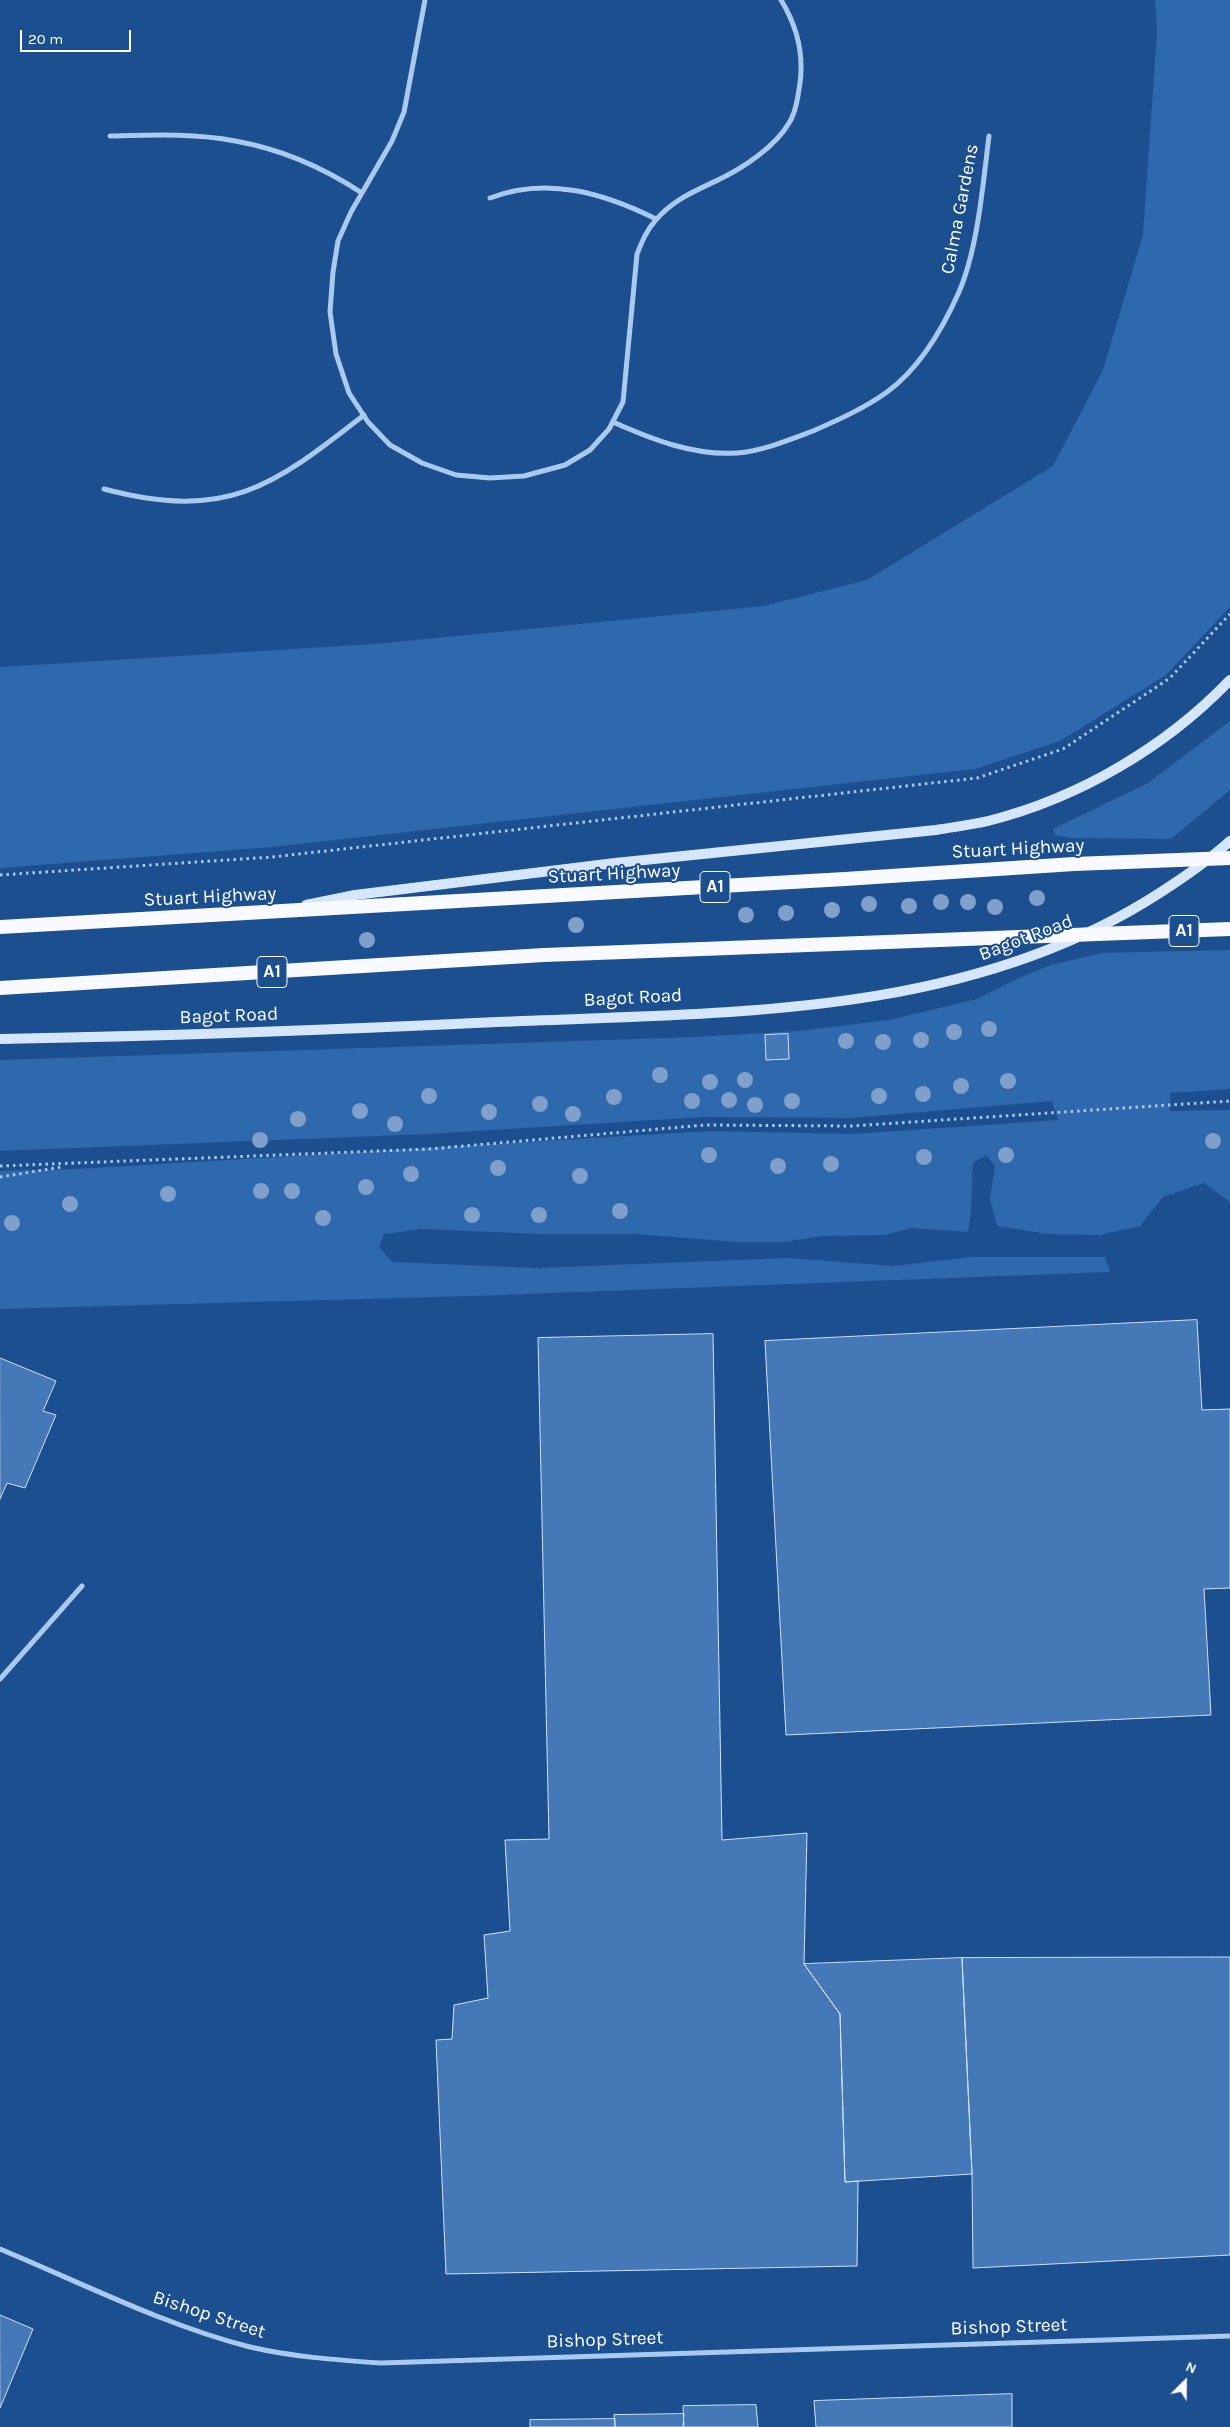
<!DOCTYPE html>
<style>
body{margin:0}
#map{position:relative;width:1230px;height:2427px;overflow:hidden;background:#1b4f8f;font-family:Karla,sans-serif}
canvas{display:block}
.north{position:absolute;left:1160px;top:2357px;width:50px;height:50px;-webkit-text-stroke:4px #1b4f8f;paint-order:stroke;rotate:23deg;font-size:14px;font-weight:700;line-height:20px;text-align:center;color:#fff}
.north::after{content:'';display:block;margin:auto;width:18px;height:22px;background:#fff;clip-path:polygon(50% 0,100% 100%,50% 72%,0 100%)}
.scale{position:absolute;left:20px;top:30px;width:111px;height:22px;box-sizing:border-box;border:2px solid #fff;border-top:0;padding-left:6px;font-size:15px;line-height:18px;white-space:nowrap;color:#fff;-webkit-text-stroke:4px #1b4f8f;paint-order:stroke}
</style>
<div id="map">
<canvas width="1230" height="2427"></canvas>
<div class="north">N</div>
<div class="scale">20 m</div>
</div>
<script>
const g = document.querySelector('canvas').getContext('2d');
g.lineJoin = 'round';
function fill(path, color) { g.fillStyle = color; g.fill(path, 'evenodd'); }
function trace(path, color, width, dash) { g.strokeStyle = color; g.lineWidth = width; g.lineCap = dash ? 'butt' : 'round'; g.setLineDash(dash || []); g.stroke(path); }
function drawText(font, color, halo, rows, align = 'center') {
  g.font = font + ' Karla,sans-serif'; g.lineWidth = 4; g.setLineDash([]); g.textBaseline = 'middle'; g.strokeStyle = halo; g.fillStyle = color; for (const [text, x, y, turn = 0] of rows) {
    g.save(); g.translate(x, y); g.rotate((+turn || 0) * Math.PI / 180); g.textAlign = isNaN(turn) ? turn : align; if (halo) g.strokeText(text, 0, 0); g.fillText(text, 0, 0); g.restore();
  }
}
fill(new Path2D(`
 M1155 0H1230V607L1166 675 1060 741 975 769 272 847 0 868V667L375 644 764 606 867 580 1053 466 1103 370 1143 235 1157 32Z
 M1230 721V790L1171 839 1071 838 1055 835 1053 829 1148 783Z
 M1230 950V1089L1170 1093V1111L1230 1110V1202L1204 1183 1163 1197 1140 1226 1100 1235 1047 1234 997 1226 990 1199 995 1166 986 1155 973 1163C971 1187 973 1208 968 1232L911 1228 885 1235 823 1236 784 1242H737L636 1234H538L422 1229 384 1234 379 1247 392 1262 539 1268 788 1258 894 1266 970 1257H1105L1110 1272 472 1296 0 1309V1171L76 1169 710 1131 853 1134 1058 1120 1052 1101 851 1118 704 1117 428 1134 0 1151V1060L696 1037 799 1031 889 1020 977 999 1019 978 1051 965 1102 953Z`), '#2e69ad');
const building = new Path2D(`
 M788 1034 789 1059 766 1060 765 1035Z
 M1197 1320 1202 1410 1230 1409V1588L1204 1589 1211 1715 786 1735 765 1341Z
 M713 1334 722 1840 807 1833 804 1964 840 2014 845 2182 858 2181 857 2266 446 2274 436 2040 452 2039 454 2005 488 1998 484 1935 510 1931 505 1840 549 1839 538 1338Z
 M0 1358 56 1381 43 1411 56 1415 25 1488 7 1483 0 1499Z
 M1209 1957H1230V2255L973 2268 972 2174 962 1958Z
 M962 1958 972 2174 845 2182 840 2014 804 1964Z
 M0 2315 33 2329 0 2408Z
 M1012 2394V2427H816L814 2401Z
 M756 2405 758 2427H684L683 2406Z
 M684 2414 683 2427H615L614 2415Z
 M615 2419V2427H530V2420Z`);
fill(building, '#4478b7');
trace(building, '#cfe3fa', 1);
trace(new Path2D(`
 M0 875 272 857 977 778 1063 749 1170 678 1230 614
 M0 1166 429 1149 705 1125 852 1126 1230 1101
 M0 1177 62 1167`), '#a9c9ee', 3, [2.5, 4]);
trace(new Path2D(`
 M425 0 404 112 392 141 351 212 338 241 333 272 330 312 336 354 349 393 368 422 390 445 422 463 456 475 490 478 524 476 565 465 590 450 609 429 623 402 637 254C642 242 646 231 655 221 672 200 695 191 718 180 743 168 775 147 789 123 796 112 798 96 800 83 804 53 797 26 781 0
 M110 136C151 135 194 133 235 141 281 149 324 168 362 193
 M490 198C546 176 604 193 656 219
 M613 422C651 439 694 456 737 453 762 451 789 440 813 431 838 420 865 408 887 392 920 368 943 328 959 292 978 248 983 183 989 136
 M104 489C226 521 271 488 364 415
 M0 1679 82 1586
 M0 2249C82 2283 164 2325 250 2347 293 2357 337 2360 381 2363L1230 2336`), '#a9c9ee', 5);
trace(new Path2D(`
 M306 905 355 895 615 863 936 830C953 827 971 825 988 821 1079 798 1166 747 1230 680
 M0 1039C166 1036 331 1030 497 1022 721 1012 962 1020 1158 894 1183 878 1208 861 1230 841`), '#d6e6fa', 10);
trace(new Path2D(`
 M0 927 845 879 1074 864 1230 858
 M0 988 544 955 1230 929`), '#f8faff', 14);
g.fillStyle = '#7ea0ca';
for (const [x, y] of [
 [1037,898],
 [941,902],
 [968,902],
 [869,904],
 [909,906],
 [995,907],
 [832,910],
 [786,913],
 [746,915],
 [576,925],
 [367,940],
 [989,1029],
 [954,1032],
 [921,1040],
 [846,1041],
 [883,1042],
 [660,1075],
 [745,1080],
 [1008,1081],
 [710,1082],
 [961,1086],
 [923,1094],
 [429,1096],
 [879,1096],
 [614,1097],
 [729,1100],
 [692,1101],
 [792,1101],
 [540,1104],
 [755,1105],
 [360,1111],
 [489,1112],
 [573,1114],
 [298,1119],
 [395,1124],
 [260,1140],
 [1213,1141],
 [709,1155],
 [1006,1155],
 [924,1157],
 [831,1164],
 [778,1166],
 [498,1168],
 [411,1174],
 [580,1176],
 [366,1187],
 [261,1191],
 [292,1191],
 [168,1194],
 [70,1204],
 [620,1211],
 [472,1215],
 [539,1215],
 [323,1218],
 [12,1223]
]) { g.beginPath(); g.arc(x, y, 8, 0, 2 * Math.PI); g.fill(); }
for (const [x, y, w] of [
 [715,887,30],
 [1184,931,30],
 [272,972,30]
]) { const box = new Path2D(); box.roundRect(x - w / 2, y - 15.5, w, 31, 4); g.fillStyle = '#1b4f8f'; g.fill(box); trace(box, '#fff', 1); }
drawText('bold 18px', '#fff', null, [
 ["A1",715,887],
 ["A1",1184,931],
 ["A1",272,972]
]);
drawText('19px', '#fff', '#1b4f8f', [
 ["Calma Gardens",960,209,-79],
 ["Stuart Highway",1018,849,-3],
 ["Stuart Highway",614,874,-3],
 ["Stuart Highway",210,897,-3],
 ["Bagot Road",1026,938,-21],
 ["Bagot Road",633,998,-3],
 ["Bagot Road",229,1016,-2],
 ["Bishop Street",209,2315,18],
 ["Bishop Street",1009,2327,-2],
 ["Bishop Street",605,2340,-2]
]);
</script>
